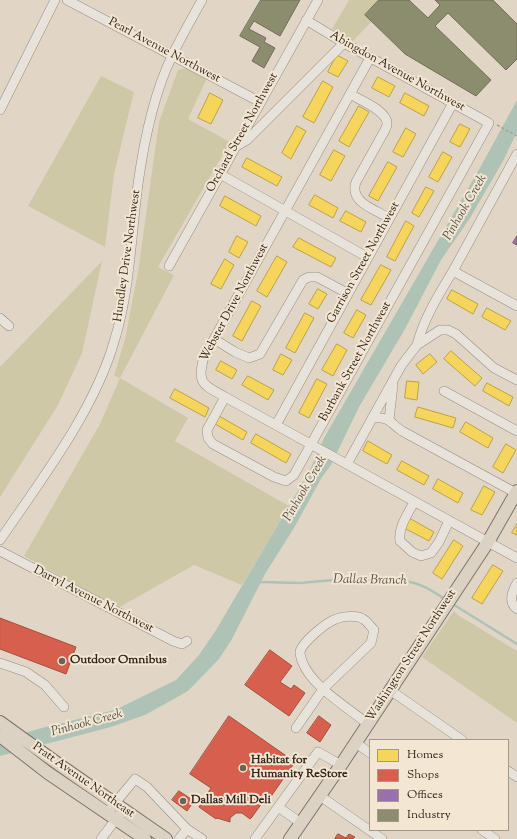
<!DOCTYPE html>
<style>
body{margin:0}
#map{position:relative;width:517px;height:839px;overflow:hidden;background:#e1d6c6;font-family:"Sorts Mill Goudy",serif}
canvas{display:block}
.legend{position:absolute;left:369px;top:739px;width:140px;height:92px;box-sizing:border-box;background:#f3e6d2;border:1px solid #a59889;margin:0;padding:5px 7px;list-style:none;font-size:12px;color:#30241b}
.legend li{display:flex;align-items:center;gap:8px;height:20px}
.legend b{width:20px;border:1px solid #a59889}
</style>
<div id="map">
<canvas width="517" height="839"></canvas>
<ul class="legend">
<li><b style="height:11px;background:#f6d55c"></b>Homes</li>
<li><b style="height:11px;background:#d6604d"></b>Shops</li>
<li><b style="height:11px;background:#9970ab"></b>Offices</li>
<li><b style="height:11px;background:#8c8c6e"></b>Industry</li>
</ul>
</div>
<script>
const g = document.querySelector('canvas').getContext('2d');
g.lineJoin = 'round';
function fill(path, color) { g.fillStyle = color; g.fill(path, 'evenodd'); }
function trace(path, color, width, dash) { g.strokeStyle = color; g.lineWidth = width; g.lineCap = dash ? 'butt' : 'round'; g.setLineDash(dash || []); g.stroke(path); }
function drawText(font, color, halo, rows, align = 'center') {
  g.font = font + ' "Sorts Mill Goudy",serif'; g.lineWidth = 4; g.setLineDash([]); g.textBaseline = 'middle'; g.strokeStyle = halo; g.fillStyle = color; for (const [text, x, y, turn = 0] of rows) {
    g.save(); g.translate(x, y); g.rotate((+turn || 0) * Math.PI / 180); g.textAlign = isNaN(turn) ? turn : align; if (halo) g.strokeText(text, 0, 0); g.fillText(text, 0, 0); g.restore();
  }
}
fill(new Path2D(`
 M349 0H385L374 19 353 41 332 29Z
 M187 68 207 78 188 119 230 142 158 267 174 275 120 378 188 418 175 441 289 506 242 585 194 565 118 608 24 556 100 424 120 378 114 376 125 339 138 272 159 122 178 70Z
 M101 76 134 92 114 174 105 247 28 206Z
 M102 261 82 353 58 405 0 497V367Z
 M454 611 458 615 517 651V723L422 657Z`), '#cec8a6');
fill(new Path2D(`
 M517 100V132L503 161 470 218 441 260 405 329 359 407 331 465 322 477 294 528 265 574 232 639 219 659 188 691 145 715 111 727 0 756V740L42 728 115 710 176 680 199 655 216 630 309 472 324 438 481 166Z`), '#afc2b6');
const homes = new Path2D(`
 M337 55 348 61 338 77 328 72Z
 M378 77 395 86 389 97 372 88Z
 M323 81 333 87 314 123 303 117Z
 M210 93 223 100 211 124 198 118Z
 M405 93 429 106 424 116 400 103Z
 M359 106 369 112 349 147 339 141Z
 M460 124 470 129 460 147 450 142Z
 M297 126 306 131 291 159 282 153Z
 M406 128 416 134 403 157 393 152Z
 M334 150 345 156 331 181 320 175Z
 M443 152 452 157 438 182 429 177Z
 M247 158 282 177 277 186 242 167Z
 M388 162 397 167 378 201 369 196Z
 M426 187 434 191 419 217 412 213Z
 M315 195 338 208 333 218 309 205Z
 M225 196 261 216 256 226 220 206Z
 M346 211 366 222 361 232 340 221Z
 M406 221 414 226 395 261 387 257Z
 M237 236 248 242 239 258 229 252Z
 M299 238 336 258 331 267 293 247Z
 M277 256 287 262 267 297 257 291Z
 M225 259 234 265 221 289 211 284Z
 M381 265 391 270 371 305 361 300Z
 M318 289 327 294 318 309 309 304Z
 M452 290 478 304 473 314 447 299Z
 M252 301 261 306 242 341 233 336Z
 M487 308 511 321 505 330 482 317Z
 M357 310 366 315 353 338 344 333Z
 M305 313 314 318 295 353 286 348Z
 M337 344 347 350 333 376 322 370Z
 M451 351 482 378 475 386 444 359Z
 M281 354 292 360 283 375 273 370Z
 M430 354 437 362 423 374 416 365Z
 M221 361 237 370 232 379 216 370Z
 M248 376 274 390 268 400 242 385Z
 M317 379 327 384 309 418 299 413Z
 M407 381 419 382 417 400 405 398Z
 M487 383 513 397 509 406 483 391Z
 M175 389 209 408 205 417 170 398Z
 M418 407 456 418 453 428 415 417Z
 M219 416 247 432 243 440 215 424Z
 M466 422 493 438 488 448 460 432Z
 M256 434 291 454 286 463 251 443Z
 M368 441 392 455 387 464 363 451Z
 M506 444 516 450 503 473 493 467Z
 M402 461 429 476 424 485 397 470Z
 M438 479 463 493 458 503 433 489Z
 M484 486 495 492 482 515 471 510Z
 M409 518 434 532 429 541 404 528Z
 M517 524V535L512 533Z
 M454 540 463 546 442 579 433 573Z
 M493 565 503 571 482 604 472 598Z`);
fill(homes, '#f6d55c');
trace(homes, '#bba048', 1);
const shops = new Path2D(`
 M0 618 76 647 66 674 0 649Z
 M270 650 292 666 280 682 291 689 294 685 305 693 289 716 245 685Z
 M229 716 295 762 265 805 262 803 252 817 250 819 242 813H236L230 818V822L217 818 216 819 199 807 211 788 190 774Z
 M319 716 331 725 320 742 307 733Z
 M179 791 194 801 187 811 172 800Z
 M338 834 346 838 349 834 355 837 353 839H335Z`);
fill(shops, '#d6604d');
trace(shops, '#a44e3e', 1);
const offices = new Path2D(`
 M517 236V245L513 243Z`);
fill(offices, '#9970ab');
trace(offices, '#7a5980', 1);
const industry = new Path2D(`
 M261 0H300L280 36 254 21 249 29 266 38 264 42 275 48 264 68 252 61 260 47 240 36Z
 M379 0H409L428 18 440 5 435 0H493L517 24V59L506 70 448 13 435 26 491 80 476 96 405 54 365 15Z`);
fill(industry, '#8c8c6e');
trace(industry, '#706d55', 1);
trace(new Path2D(`
 M259 582 300 583 334 580 405 581C421 583 432 591 445 599
 M451 603 517 644`), '#afc2b6', 2.5);
const minor = new Path2D(`
 M67 0 260 102
 M370 58 204 357C196 384 204 385 225 397L517 558
 M350 94C360 100 388 111 387 124 387 126 386 128 385 130L356 182C349 202 374 209 389 218
 M0 110 55 0
 M237 146 247 140 344 43
 M517 154 453 271 517 306
 M220 174 367 257
 M169 266 318 0
 M0 318 9 326
 M214 339 235 352 249 358 260 354 303 280 309 277H317L347 293
 M417 345C424 318 439 294 453 271
 M444 391 517 431
 M225 397 207 430 208 438 213 444 274 477 286 481 294 475 489 123 344 43 306 20
 M372 418C390 417 388 421 402 431L516 493
 M389 420 393 385
 M276 425 453 103
 M347 464 401 366 417 345 440 330H448L456 334 494 368 517 380
 M414 502C408 514 398 527 400 541L412 552 421 556 431 553 439 542 449 521
 M0 540C41 480 94 411 114 342 130 291 131 236 138 184 144 141 153 95 172 56 181 37 192 18 202 0
 M0 551 173 641 182 644 187 641
 M517 583C512 592 508 602 517 609
 M0 663 26 672 45 685 64 707
 M390 690 462 740
 M296 728 323 689 371 643 374 630C371 627 367 621 363 619 356 615 343 616 336 619 327 622 302 642 300 652 300 654 301 658 302 661 311 686 347 707 368 724
 M356 743 370 753
 M508 771 517 777
 M320 796 382 839
 M278 807 301 823
 M111 808 135 779 147 787 187 829 202 839
 M482 830 495 839
 M101 839 123 810
 M179 839 187 829
 M255 839 318 752 341 765`);
const major = new Path2D(`
 M0 722 61 766 166 839
 M0 736 48 773 145 839
 M290 839 341 765 488 542 517 491`);
trace(minor, '#958d83', 10);
trace(major, '#7c756c', 14);
trace(new Path2D(`
 M497 125 517 136`), '#a6a09a', 1.5, [3, 2]);
trace(minor, '#e7e2da', 9);
trace(major, '#dbd2c4', 12);
for (const [x, y, r, color] of [
 [62,661,4,"#6e6257"],
 [243,768,4,"#6e6257"],
 [183,801,4,"#6e6257"]
]) { const dot = new Path2D(); dot.arc(x, y, r, 0, 2 * Math.PI); g.fillStyle = color; g.fill(dot); trace(dot, '#f3e6d2', 1.5); }
drawText('12px', '#30241b', '#f3e6d2', [
 ["Pearl Avenue Northwest",164,51,28],
 ["Abingdon Avenue Northwest",397,72,29],
 ["Orchard Street Northwest",243,133,-61],
 ["Hundley Drive Northwest",128,256,-82],
 ["Garrison Street Northwest",364,263,-61],
 ["Webster Drive Northwest",235,303,-62],
 ["Burbank Street Northwest",356,362,-61],
 ["Darryl Avenue Northwest",93,600,27],
 ["Washington Street Northwest",412,656,-57],
 ["Pratt Avenue Northeast",83,781,35]
]);
drawText('bold 12px', '#30241b', '#f3e6d2', [
 ["Outdoor Omnibus",70,661],
 ["Habitat for",251,761],
 ["Humanity ReStore",251,775],
 ["Dallas Mill Deli",191,801]
], 'left');
drawText('italic 13px', '#505147', '#f3e6d2', [
 ["Pinhook Creek",466,208,-60],
 ["Pinhook Creek",306,489,-60],
 ["Dallas Branch",370,581,1],
 ["Pinhook Creek",87,724,-15]
]);
</script>
